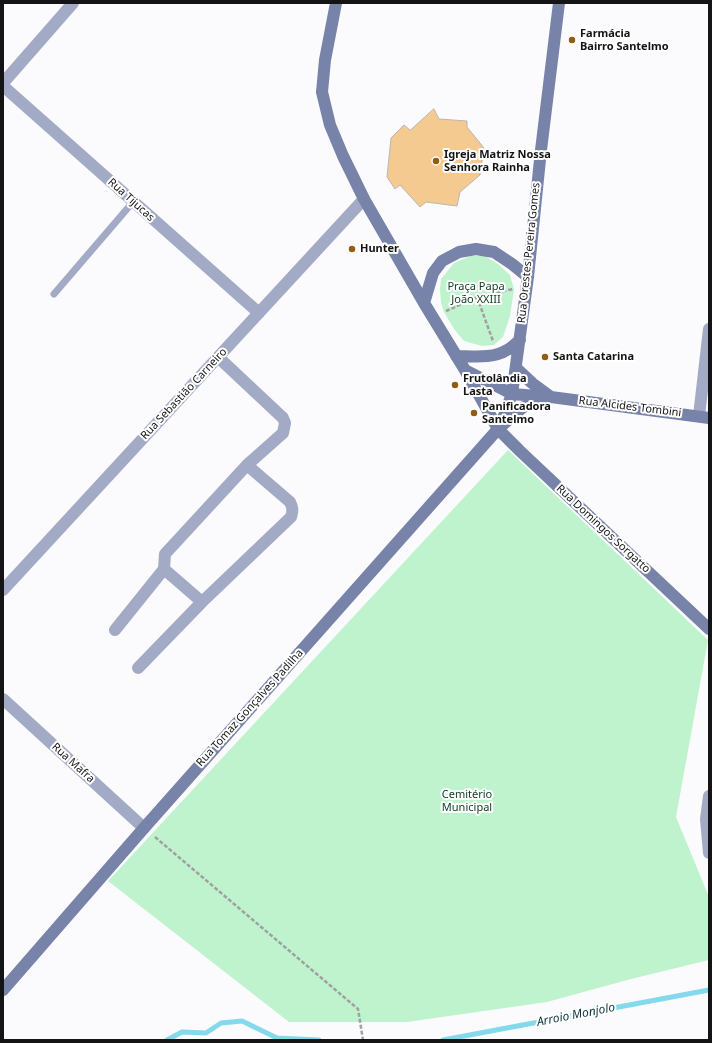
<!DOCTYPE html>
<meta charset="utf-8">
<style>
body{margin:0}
#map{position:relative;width:712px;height:1043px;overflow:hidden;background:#fbfbfd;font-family:"Noto Sans",sans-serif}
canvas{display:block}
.frame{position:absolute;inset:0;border:4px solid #141414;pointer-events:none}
</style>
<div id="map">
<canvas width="712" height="1043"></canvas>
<div class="frame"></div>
</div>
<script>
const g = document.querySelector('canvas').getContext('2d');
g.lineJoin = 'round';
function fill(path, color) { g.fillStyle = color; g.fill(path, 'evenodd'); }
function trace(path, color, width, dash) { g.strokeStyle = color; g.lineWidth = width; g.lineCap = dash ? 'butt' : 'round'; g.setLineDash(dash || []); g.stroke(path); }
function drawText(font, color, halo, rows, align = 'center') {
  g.font = font + ' "Noto Sans",sans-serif'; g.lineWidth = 4; g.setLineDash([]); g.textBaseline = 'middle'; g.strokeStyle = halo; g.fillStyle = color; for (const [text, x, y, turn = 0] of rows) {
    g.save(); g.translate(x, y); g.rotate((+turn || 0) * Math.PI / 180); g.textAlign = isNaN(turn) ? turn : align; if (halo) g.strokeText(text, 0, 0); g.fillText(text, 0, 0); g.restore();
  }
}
fill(new Path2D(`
 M471 256H485L498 264 510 275 514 289 510 316 503 337 494 345 482 346 464 341 454 329 444 312 441 303 440 289 441 279 454 263Z
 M508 450 708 640 676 817 709 897V960L631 979 547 1002 407 1022H289L108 881Z`), '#bef3ce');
trace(new Path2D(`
 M167 1040 182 1032 206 1033 221 1023 242 1021 277 1038 319 1040
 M443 1040 709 990`), '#84d9ed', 5);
const building = new Path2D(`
 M434 109 439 119 467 121V127L484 148 480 175 460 192 457 206 426 202 420 207 400 185 395 189 387 177 391 138 404 125 410 130Z`);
fill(building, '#f4ca91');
trace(building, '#b7b6b5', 1);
trace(new Path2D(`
 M477 297 493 341
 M446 311 477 297 513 289
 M155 837 358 1009 363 1040`), '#a0a0a1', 2.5, [4, 2]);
trace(new Path2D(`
 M54 294 133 202`), '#a2aac5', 7);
trace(new Path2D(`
 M3 83 73 3
 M3 86 259 313
 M699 416 709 329
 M164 569 202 602
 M3 590 364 199
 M115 630 164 569 165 554 247 465 283 433 285 423 283 418 218 357
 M138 668 202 602 291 517C293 511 293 508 290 502L247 465
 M3 699 144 828
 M709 796 706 819 709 853`), '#a2aac5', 12);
trace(new Path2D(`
 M336 3 325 60 322 92 330 125 343 156 364 199 424 303 465 370 498 429 520 451 709 629
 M424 303 433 273 442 261 459 252 476 249 494 252 512 264 528 277
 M456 356C472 356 493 359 507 350 512 348 516 343 520 340
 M516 368 532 383 551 397
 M465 370 512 394 551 397 709 418
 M500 426 512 394 528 277 541 150 559 3
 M3 990 144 828 498 429 522 408 534 402 551 397`), '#7883a9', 12);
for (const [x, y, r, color] of [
 [572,40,4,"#925d11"],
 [436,161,4,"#925d11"],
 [352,249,4,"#925d11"],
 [545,357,4,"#925d11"],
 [455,385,4,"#925d11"],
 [474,413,4,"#925d11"]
]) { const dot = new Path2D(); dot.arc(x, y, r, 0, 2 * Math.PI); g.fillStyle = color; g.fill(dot); trace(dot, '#fff', 1.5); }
drawText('bold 11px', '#141414', '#fff', [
 ["Farmácia",580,34],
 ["Bairro Santelmo",580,47],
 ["Igreja Matriz Nossa",444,155],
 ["Senhora Rainha",444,168],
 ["Hunter",360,249],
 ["Santa Catarina",553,357],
 ["Frutolândia",463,379],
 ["Lasta",463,392],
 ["Panificadora",482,407],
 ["Santelmo",482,420]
], 'left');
drawText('11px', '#141414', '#fff', [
 ["Rua Tijucas",131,200,42],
 ["Rua Orestes Pereira Gomes",529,253,-84],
 ["Rua Sebastião Carneiro",184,394,-47],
 ["Rua Alcides Tombini",630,407,7],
 ["Rua Domingos Sorgatto",603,529,43],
 ["Rua Tomaz Gonçalves Padilha",250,708,-48],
 ["Rua Mafra",73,763,42]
]);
drawText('11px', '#124126', '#fff', [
 ["Praça Papa",476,287],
 ["João XXIII",476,300],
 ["Cemitério",467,795],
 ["Municipal",467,808]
]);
drawText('italic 12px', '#09333c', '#fff', [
 ["Arroio Monjolo",576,1015,-11]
]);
</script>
